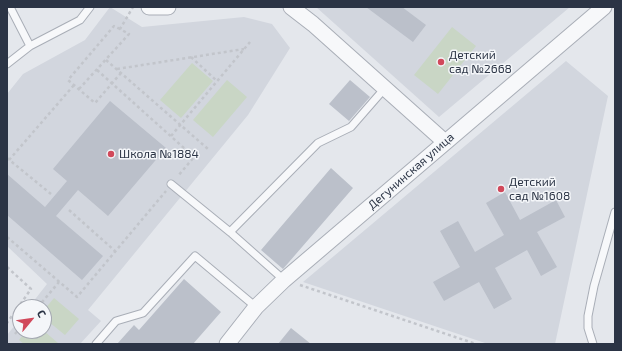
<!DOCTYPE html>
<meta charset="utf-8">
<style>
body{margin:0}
#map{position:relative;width:622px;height:351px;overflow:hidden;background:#e4e7ec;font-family:"Exo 2",sans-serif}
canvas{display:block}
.frame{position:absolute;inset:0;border:8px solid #2b3445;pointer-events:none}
.north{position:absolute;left:12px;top:299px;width:40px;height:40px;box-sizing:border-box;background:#f4f6f9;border:1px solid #a4a8b1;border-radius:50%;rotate:61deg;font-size:11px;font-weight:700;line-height:16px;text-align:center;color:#2b3445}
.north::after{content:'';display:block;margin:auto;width:14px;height:18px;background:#d1495b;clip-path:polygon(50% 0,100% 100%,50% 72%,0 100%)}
</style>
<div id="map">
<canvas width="622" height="351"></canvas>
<div class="frame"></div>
<div class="north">С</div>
</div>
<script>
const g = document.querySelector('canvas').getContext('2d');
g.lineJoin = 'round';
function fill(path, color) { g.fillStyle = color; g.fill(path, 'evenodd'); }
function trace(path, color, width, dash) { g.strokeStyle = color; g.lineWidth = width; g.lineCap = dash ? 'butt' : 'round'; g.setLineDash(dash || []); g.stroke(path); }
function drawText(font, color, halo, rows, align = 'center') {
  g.font = font + ' "Exo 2",sans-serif'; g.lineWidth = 3; g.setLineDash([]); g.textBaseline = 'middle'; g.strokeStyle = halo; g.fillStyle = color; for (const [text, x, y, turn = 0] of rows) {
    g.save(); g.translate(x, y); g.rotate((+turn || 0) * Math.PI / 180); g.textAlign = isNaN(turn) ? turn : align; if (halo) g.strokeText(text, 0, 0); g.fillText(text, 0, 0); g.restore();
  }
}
fill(new Path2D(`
 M110 7 142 27 244 17 272 24 290 48 248 115 88 310 101 321 80 344H7V335L20 319V331H44V307H29L47 284 7 246V94L23 74 85 40Z
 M316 7H570L439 117Z
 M566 61 608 96 555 344H488L303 282Z`), '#d2d6de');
fill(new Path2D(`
 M452 27 476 46 438 94 414 75Z
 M192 63 213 81 181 118 160 100Z
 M227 80 247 97 213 137 193 120Z
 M54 298 79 319 65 335 44 318V310Z
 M26 331H44L58 343 57 344H24L19 340Z`), '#c9d6c5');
fill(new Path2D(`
 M366 7H402L426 25 413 42Z
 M350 80 370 97 349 121 329 104Z
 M110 101 166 148 108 216 78 190 56 216 103 256 82 280 7 215V174L45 207 67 181 53 169Z
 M331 168 353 188 283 269 261 250Z
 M505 192 520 220 556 200 565 217 537 232 557 267 541 276 527 250 495 268 512 299 494 309 479 282 444 301 433 282 460 267 440 231 458 221 475 252 504 235 486 203Z
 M184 279 221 312 193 344H117L134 325 139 330Z
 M291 328 311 344H278Z`), '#bbc0ca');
const service = new Path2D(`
 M10 7 30 46
 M7 64 30 46 80 20 90 7
 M171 184 230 232 284 280
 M230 232 318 143 351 127 385 88
 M96 344 116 321 143 313 195 256 256 307
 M593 344 588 328V316L594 286 615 212`);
const minor = new Path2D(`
 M149 7H168
 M291 7 313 24 445 142
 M227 344 256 307 284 280 604 7`);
trace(service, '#a9aeb7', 9);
trace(minor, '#a9aeb7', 17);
trace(new Path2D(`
 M120 29 114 26 68 80 95 103 121 73
 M191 57 217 81
 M106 60 208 149
 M117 69 244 49
 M97 70 194 157 178 176
 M79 89 129 34 120 29 133 7
 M171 136 250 42
 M7 158 51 194
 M9 160 74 85
 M69 210 115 251
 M7 237 77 297 166 191
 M7 267 31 289 7 323
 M300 285 476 344
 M38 307 59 282
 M15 334 20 328`), '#c2c5cb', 2.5, [3, 3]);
trace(service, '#f7f8fa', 7);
trace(minor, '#f7f8fa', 15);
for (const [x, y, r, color] of [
 [441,62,4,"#d1495b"],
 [111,154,4,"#d1495b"],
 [501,189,4,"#d1495b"]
]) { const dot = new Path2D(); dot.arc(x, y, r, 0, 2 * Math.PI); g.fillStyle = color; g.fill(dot); trace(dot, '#f4f6f9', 1.5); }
drawText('12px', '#2b3445', '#f4f6f9', [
 ["Детский",449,55],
 ["сад №2668",449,69],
 ["Школа №1884",119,154],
 ["Детский",509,182],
 ["сад №1608",509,196]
], 'left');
drawText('12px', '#2b3445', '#f4f6f9', [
 ["Дегунинская улица",411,171,-41]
]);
</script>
